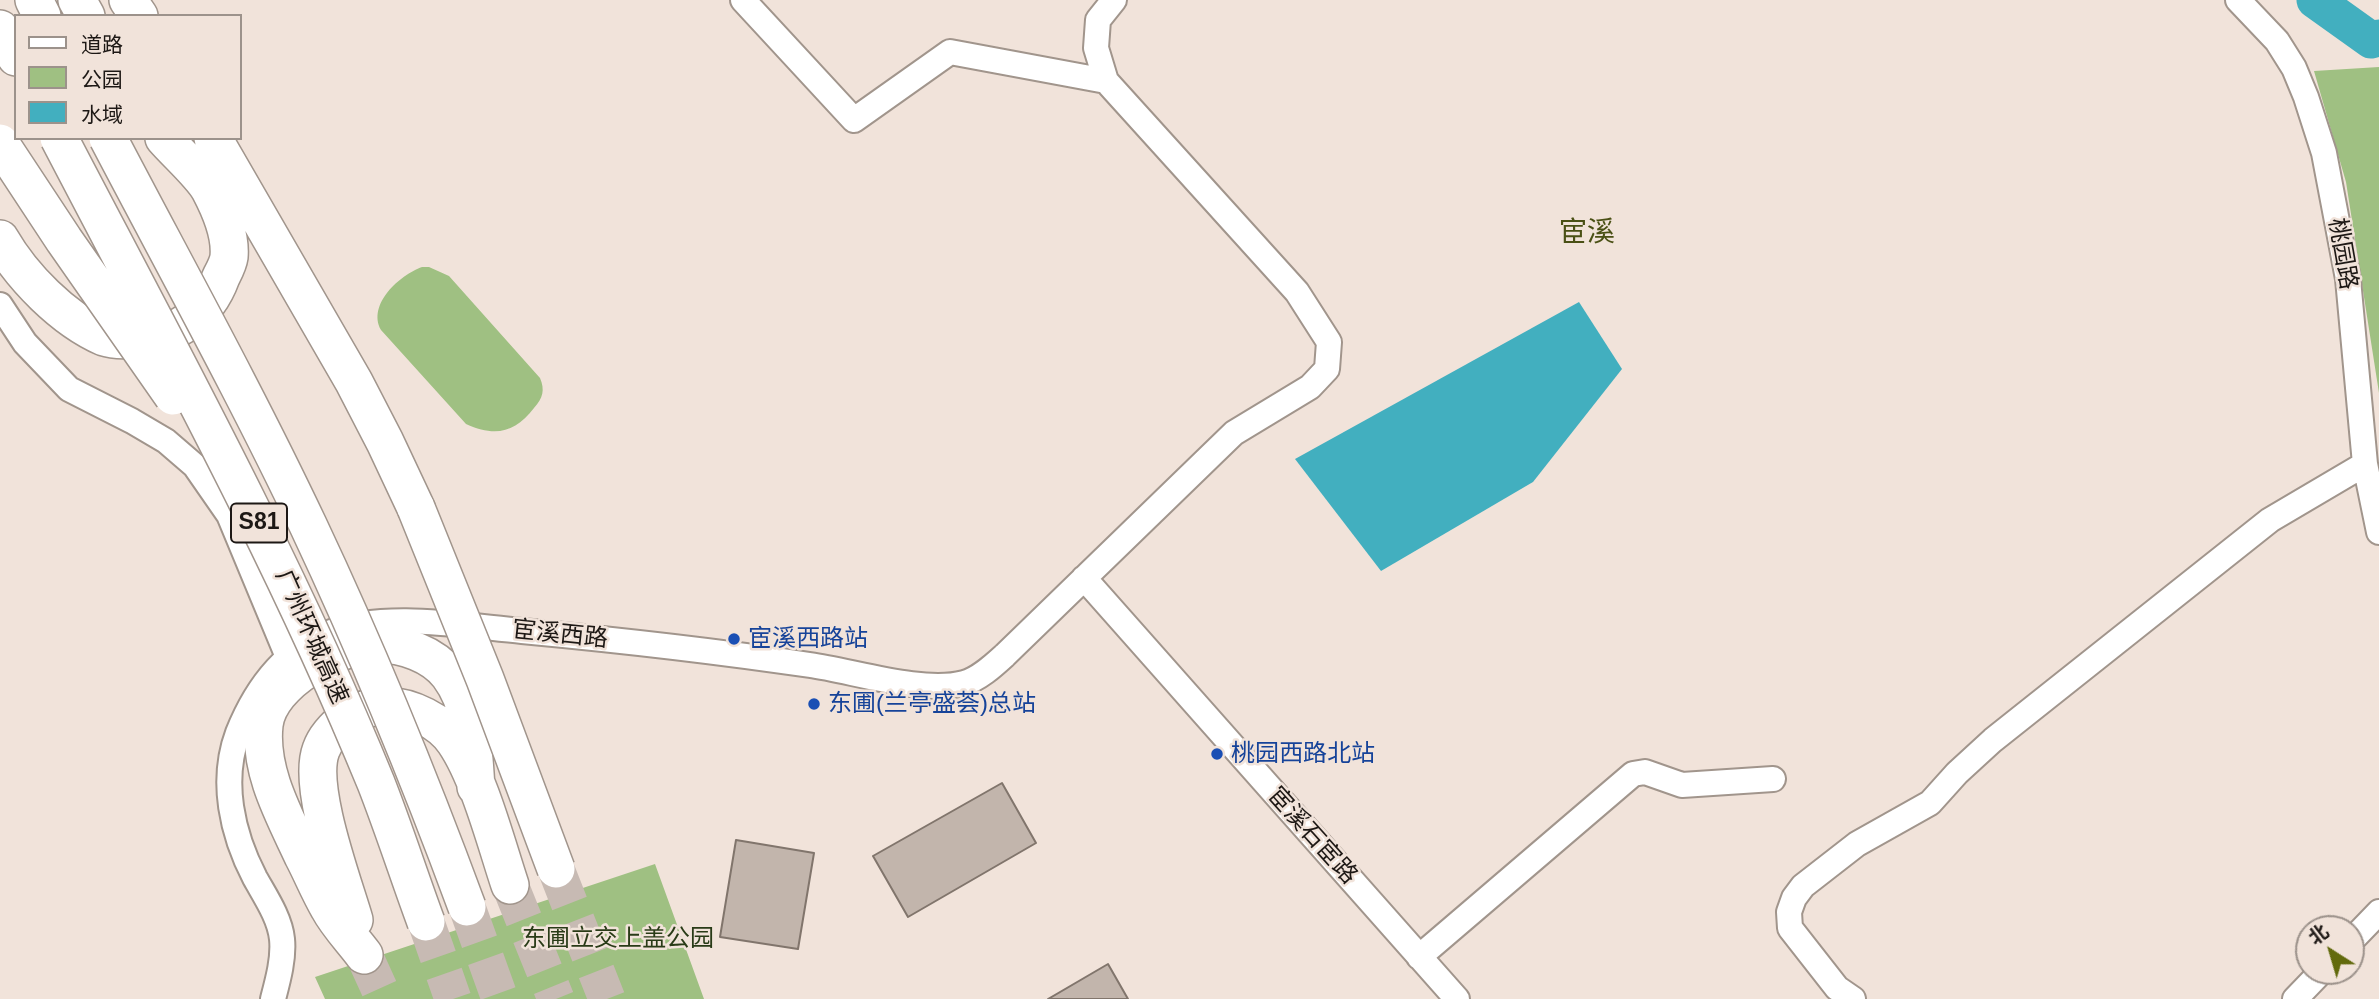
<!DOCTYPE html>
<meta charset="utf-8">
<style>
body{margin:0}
#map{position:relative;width:2379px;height:999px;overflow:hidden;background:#f1e3da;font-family:Helvetica,"Noto Sans SC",sans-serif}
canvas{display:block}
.legend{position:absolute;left:14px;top:14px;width:228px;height:126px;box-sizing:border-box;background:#f1e3da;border:2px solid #9c928b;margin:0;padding:9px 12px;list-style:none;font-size:21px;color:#1d1815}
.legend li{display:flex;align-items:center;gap:14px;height:35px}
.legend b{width:35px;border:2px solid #9c928b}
.north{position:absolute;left:2295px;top:915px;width:70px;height:70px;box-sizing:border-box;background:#f1e3da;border:2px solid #9c928b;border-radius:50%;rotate:323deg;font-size:19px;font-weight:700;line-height:28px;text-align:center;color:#1d1815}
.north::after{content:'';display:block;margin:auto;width:24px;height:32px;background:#626a0d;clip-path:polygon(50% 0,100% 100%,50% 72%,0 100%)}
</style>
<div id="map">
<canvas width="2379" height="999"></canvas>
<ul class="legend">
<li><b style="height:9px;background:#fff"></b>道路</li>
<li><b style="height:19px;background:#9fc082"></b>公园</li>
<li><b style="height:19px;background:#42afbf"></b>水域</li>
</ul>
<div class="north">北</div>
</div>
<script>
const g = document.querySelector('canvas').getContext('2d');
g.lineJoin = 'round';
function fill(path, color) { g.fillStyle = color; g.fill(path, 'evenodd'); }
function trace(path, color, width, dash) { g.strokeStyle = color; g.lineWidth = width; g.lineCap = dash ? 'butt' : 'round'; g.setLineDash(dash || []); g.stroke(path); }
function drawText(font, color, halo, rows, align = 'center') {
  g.font = font + ' Helvetica,"Noto Sans SC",sans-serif'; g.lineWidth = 5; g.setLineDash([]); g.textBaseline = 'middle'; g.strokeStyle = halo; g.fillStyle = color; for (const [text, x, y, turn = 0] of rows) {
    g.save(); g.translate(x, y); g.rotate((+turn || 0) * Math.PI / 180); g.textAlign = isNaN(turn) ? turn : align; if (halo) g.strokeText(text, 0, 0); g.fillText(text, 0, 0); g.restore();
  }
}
fill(new Path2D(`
 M2379 67V393L2346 182 2314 71Z
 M422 267H429L449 276 540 378C545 390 543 398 534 408 515 433 495 437 466 424L381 330C367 304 400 275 422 267Z
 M655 864 704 999H325L315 977Z`), '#9fc082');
fill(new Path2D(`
 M1579 302 1622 369 1533 482 1381 571 1295 459Z`), '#42afbf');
trace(new Path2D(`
 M2315 0 2371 40 2379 38`), '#42afbf', 37);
const building = new Path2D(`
 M1002 783 1036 843 908 917 873 856Z
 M736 840 814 853 798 949 720 937Z
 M1108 964 1128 999H1048Z`);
fill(building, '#c2b5ac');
trace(building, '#81756c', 2);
trace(new Path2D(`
 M556 869 607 999
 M510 885 556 999
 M467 907 500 999
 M426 922 453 999
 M364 955 384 999`), '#c7bab3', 37, [37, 18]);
const minor = new Path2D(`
 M2238 0 2277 41 2294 68 2306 97 2324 153 2348 279 2365 464 2379 532
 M1106 81 1096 48 1098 20 1114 0
 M0 305 25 343 69 389 132 421 166 441 195 466 229 515 288 657
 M1084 578 1457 999
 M2351 941 2379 912
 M1419 957 1633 774 1645 772 1682 785 1773 779
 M273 999C278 980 284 958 282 939 280 918 265 896 255 878 232 834 220 781 238 733 256 688 283 651 329 633 383 611 465 626 522 631 618 640 715 651 810 665 853 671 923 694 964 683 979 679 994 665 1005 655L1234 433 1310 387 1327 369 1329 342 1297 292 1106 81 950 52 854 120 743 0
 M1853 999 1837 988 1790 928 1789 912 1794 898 1803 886 1857 844 1930 803 1957 773 1993 740 2270 520 2365 464
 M2295 999 2322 971`);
const highway = new Path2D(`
 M34 0 42 16
 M77 0 86 16
 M128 0 139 16
 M0 29 16 57
 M213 138 354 382 385 442 416 508
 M0 239C22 277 63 319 104 337 113 340 126 340 136 339 176 337 207 315 221 277 224 271 228 264 229 257 231 236 220 209 210 190 202 175 176 152 164 138
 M354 920C343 882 307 787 321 750 326 736 335 727 347 718 360 710 372 705 387 706 411 707 441 721 455 742 479 777 496 843 510 885
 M364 955C353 940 338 925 329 908 319 891 312 873 303 856 284 815 259 771 264 725 269 682 338 644 378 644 403 644 433 654 449 675 473 707 473 748 476 787`);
trace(minor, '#a1958c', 28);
trace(highway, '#a1958c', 40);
trace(minor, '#fff', 24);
trace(highway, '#fff', 37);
const highwayBridge = new Path2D(`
 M59 138C170 351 285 561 376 783 394 829 409 876 426 922
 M108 138C175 266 246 394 308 525 367 650 419 777 467 907
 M0 143 64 240 173 396
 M416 508 485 679 556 869`);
trace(highwayBridge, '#a1958c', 40, []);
trace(highwayBridge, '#fff', 37);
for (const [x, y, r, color] of [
 [734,639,7,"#1a4fb4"],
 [814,704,7,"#1a4fb4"],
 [1217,754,7,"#1a4fb4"]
]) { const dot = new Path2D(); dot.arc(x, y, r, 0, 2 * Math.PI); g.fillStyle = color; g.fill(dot); trace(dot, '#f1e3da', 2.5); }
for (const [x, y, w] of [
 [259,523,56]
]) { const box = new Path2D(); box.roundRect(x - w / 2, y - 19.5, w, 39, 5); g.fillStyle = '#f1e3da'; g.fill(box); trace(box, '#1d1815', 2); }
drawText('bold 23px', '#1d1815', null, [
 ["S81",259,523]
]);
drawText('24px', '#1d1815', '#f1e3da', [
 ["桃园路",2342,254,80],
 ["宦溪西路",560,635,6],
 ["广州环城高速",311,637,66],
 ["宦溪石宦路",1312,836,48]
]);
drawText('24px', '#164399', '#f1e3da', [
 ["宦溪西路站",748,639],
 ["东圃(兰亭盛荟)总站",828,704],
 ["桃园西路北站",1231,754]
], 'left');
drawText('24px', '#293b17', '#f1e3da', [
 ["东圃立交上盖公园",618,939]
]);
drawText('28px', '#4a5015', '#f1e3da', [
 ["宦溪",1587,233]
]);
</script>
